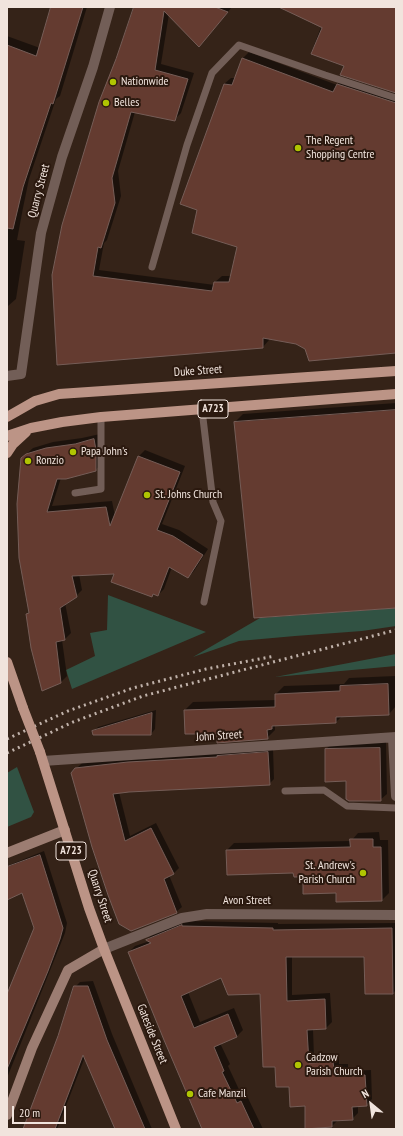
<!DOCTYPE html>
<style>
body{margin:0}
#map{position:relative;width:403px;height:1136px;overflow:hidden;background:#352318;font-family:"PT Sans Narrow",sans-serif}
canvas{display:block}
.frame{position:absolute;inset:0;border:8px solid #f1e4dd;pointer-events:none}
.north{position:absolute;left:351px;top:1084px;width:40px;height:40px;-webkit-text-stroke:3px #2b190f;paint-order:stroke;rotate:331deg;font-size:11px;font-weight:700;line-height:16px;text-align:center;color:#f1e4dd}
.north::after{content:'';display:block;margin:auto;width:14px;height:18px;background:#f1e4dd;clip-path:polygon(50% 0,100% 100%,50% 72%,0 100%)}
.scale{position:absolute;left:12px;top:1106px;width:54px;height:18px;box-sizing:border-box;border:2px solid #f1e4dd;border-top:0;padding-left:5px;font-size:12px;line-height:14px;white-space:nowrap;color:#f1e4dd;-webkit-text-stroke:3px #2b190f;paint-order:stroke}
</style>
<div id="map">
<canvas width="403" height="1136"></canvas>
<div class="frame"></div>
<div class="north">N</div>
<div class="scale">20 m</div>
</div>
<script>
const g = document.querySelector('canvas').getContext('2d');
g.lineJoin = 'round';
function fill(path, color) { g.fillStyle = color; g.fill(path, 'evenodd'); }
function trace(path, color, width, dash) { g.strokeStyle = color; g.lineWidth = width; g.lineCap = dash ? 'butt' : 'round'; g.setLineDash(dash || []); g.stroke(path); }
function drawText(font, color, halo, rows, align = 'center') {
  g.font = font + ' "PT Sans Narrow",sans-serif'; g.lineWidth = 4; g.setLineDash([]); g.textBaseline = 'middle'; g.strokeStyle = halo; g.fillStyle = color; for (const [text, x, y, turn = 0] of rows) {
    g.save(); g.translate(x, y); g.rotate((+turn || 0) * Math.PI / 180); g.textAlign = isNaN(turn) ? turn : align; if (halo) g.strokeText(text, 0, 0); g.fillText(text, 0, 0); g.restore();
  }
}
fill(new Path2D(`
 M108 595 206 632 72 689 66 670 95 656 90 633 107 630Z
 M396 608V626L362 631 295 636 239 641 193 657 260 618Z
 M396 654V666L275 677Z
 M17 767 34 812 31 817 7 827V773Z`), '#315243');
fill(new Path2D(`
 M52 7H87L60 96 56 99 29 179 23 208 17 240 25 241 16 299 8 306H7V36L40 48Z
 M134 7H232L199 46 169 14 161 64 194 73 181 113 174 120 135 112 118 171 121 196 107 240 104 243 99 270 215 285V282L222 276H231L239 246 224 84 231 78H235L243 58 249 52 337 85 344 78 396 95V352L306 349 296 343 269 339V340L263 347 58 364 117 59Z
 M281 7H396V92L346 65 311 53 321 27Z
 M396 403V607L255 617 235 422 243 414Z
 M100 434 102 464 95 470 61 478 52 506 112 501 115 516 139 456 145 450 185 466 162 524 179 530 208 549 194 571 188 577 172 567 164 589 158 595 154 593 151 596 116 573 79 574 82 590 76 596 65 603 71 633 65 639 62 640 67 676 61 682 27 614 30 612 22 458 33 448 53 442 82 438Z
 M395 676 396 706 389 714 342 716 336 722 275 724V730L267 738 217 733 185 710 193 702 276 700V694L284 686 344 684 349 678Z
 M156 710 155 729 151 734 93 732 98 727Z
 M386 742 387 794 380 800 347 780 326 749 333 743Z
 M273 748 274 779 269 784 119 792 130 836 156 823 179 868 174 873 169 875 182 907 176 912 131 930 76 769 82 763Z
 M379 832 380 840H388L389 893 382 900 337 901V892L304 876 227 850 234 843 351 841 358 833Z
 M44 851 67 923 65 933 7 1078V997L35 928 23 892 7 899V866Z
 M188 921 278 923V924L396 923V990L393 993 365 956H292V995L330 993 332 1022 326 1028 313 1029 314 1057 339 1056V1064H348V1071L371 1070 372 1099 366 1105 358 1106V1113L352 1119 338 1120 332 1126 306 1105 290 1086 276 1066 261 993 222 977 188 992 200 1022 234 1008 243 1030 237 1036 220 1043 230 1064 228 1066 243 1098 247 1096 263 1129H203L129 952 135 946 150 941 147 939 153 934Z
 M93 981 112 1034 152 1129H115L85 1057 57 1129H24L59 1036 75 987 80 982Z`), '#0007');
const building = new Path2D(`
 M51 7H83L53 104 51 103 23 187 13 229 7 228V45L36 56Z
 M134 7H215L228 12 199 47 164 11 155 70 188 79 175 121 131 112 112 178 115 203 101 248 98 247 93 276 212 291 214 282H229L237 247 192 233 197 210 180 204 224 84 232 85 242 58 333 92 337 84 396 103V353L309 361 305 349 296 344 263 338V348L57 365 52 275 62 225 99 102 116 59Z
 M279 7H396V93L340 75 344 66 311 54 322 28Z
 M396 410V608L254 618 234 422Z
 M94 439 96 450V471L66 479H57L47 512 106 507 110 526 138 456 180 472 157 530 173 536 203 555 188 578 169 567 158 596 153 594 152 597 111 582 114 574 72 576 77 597 60 608 65 640 56 642 61 683 42 691 31 648 26 614 29 613 19 558 17 504 21 458 26 454 46 448 75 444Z
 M388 684 389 715 336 717V723L272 726V729L267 730 268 739 217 743V734H185L184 710 275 707V694L340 691V686Z
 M152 713 151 735H93L92 731Z
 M380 748 381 801H349L346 799V781L325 782V749Z
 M268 752 270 785 129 792 113 794 125 841 151 828 174 874 164 879 177 913 131 931 119 924 108 895 92 847 71 773 75 768 128 762 217 757V756Z
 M350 839H373V847H381L382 901 336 902V893L303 894V877H294L293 873 227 875 226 850 350 847Z
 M40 855 63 928 60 939 48 971 7 1069V994L34 928 22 893 7 900V867Z
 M182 925V926L273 928V930L392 928 393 994H365L364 957H286L287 1001 325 999 326 1029 307 1030 309 1063 333 1062 334 1070H342V1076L365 1075 367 1106 352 1107 353 1120 332 1121V1127L305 1129V1106L290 1107 289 1087H276L275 1067H263L260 994 228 995 221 978 181 996 194 1028 228 1014 237 1037 214 1047 224 1071 222 1072 237 1103 241 1101 254 1129H202L164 1040 128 952 151 943 146 940Z
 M74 986H88L107 1040 145 1129H115L83 1055 55 1129H23L58 1036Z`);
fill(building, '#643b30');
trace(building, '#755d57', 1);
trace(new Path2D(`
 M152 267 187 145 212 73 239 45 325 75 396 98
 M202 410 213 502 221 521 204 602
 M75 493 101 489V417
 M285 791 324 790 347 806 396 808`), '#725e57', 7);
trace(new Path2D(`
 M7 376 21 374 41 233 62 157 93 67 110 7
 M393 738 396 796
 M43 761 396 737
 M104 949 182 918 207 914 396 915`), '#725e57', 10);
trace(new Path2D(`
 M7 853 65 830
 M7 1115 32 1048 68 970 104 949`), '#9c7d72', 10);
trace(new Path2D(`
 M7 417 35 401 59 394 396 371
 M7 436 31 428 62 422 101 417 396 394
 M7 453 13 444 26 432
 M7 662 23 708
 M40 752 89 908 104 949 176 1129`), '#bc9486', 10);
trace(new Path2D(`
 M7 739 68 711 133 688 206 669 275 656
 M7 753 73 722 143 696 396 630`), '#c0b2aa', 3, [2, 4]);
trace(new Path2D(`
 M23 708 40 752`), '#bc9486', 10);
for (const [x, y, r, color] of [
 [113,82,4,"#b0c502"],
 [106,103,4,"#b0c502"],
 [298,148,4,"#b0c502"],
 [73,452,4,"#b0c502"],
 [28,461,4,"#b0c502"],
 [147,495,4,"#b0c502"],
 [363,873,4,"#b0c502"],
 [298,1065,4,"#b0c502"],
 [190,1094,4,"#b0c502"]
]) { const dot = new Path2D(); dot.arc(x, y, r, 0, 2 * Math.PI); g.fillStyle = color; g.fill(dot); trace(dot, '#2b190f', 1.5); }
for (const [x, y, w] of [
 [213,409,30],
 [71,851,30]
]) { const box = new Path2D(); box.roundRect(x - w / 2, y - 9, w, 18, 3); g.fillStyle = '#2b190f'; g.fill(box); trace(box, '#f1e4dd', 1); }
drawText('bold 11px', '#f1e4dd', null, [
 ["A723",213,409],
 ["A723",71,851]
]);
drawText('12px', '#f1e4dd', '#2b190f', [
 ["Nationwide",121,82],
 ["Belles",114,103],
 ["The Regent",306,141],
 ["Shopping Centre",306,155],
 ["Papa John's",81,452],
 ["Ronzio",36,461],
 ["St. Johns Church",155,495],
 ["St. Andrew's",355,866,"right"],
 ["Parish Church",355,880,"right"],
 ["Cadzow",306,1058],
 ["Parish Church",306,1072],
 ["Cafe Manzil",198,1094]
], 'left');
drawText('12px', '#f1e4dd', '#2b190f', [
 ["Quarry Street",39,191,-75],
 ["Duke Street",198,371,-4],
 ["John Street",219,736,-4],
 ["Quarry Street",100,896,72],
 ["Avon Street",247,901],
 ["Gateside Street",152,1034,68]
]);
</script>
